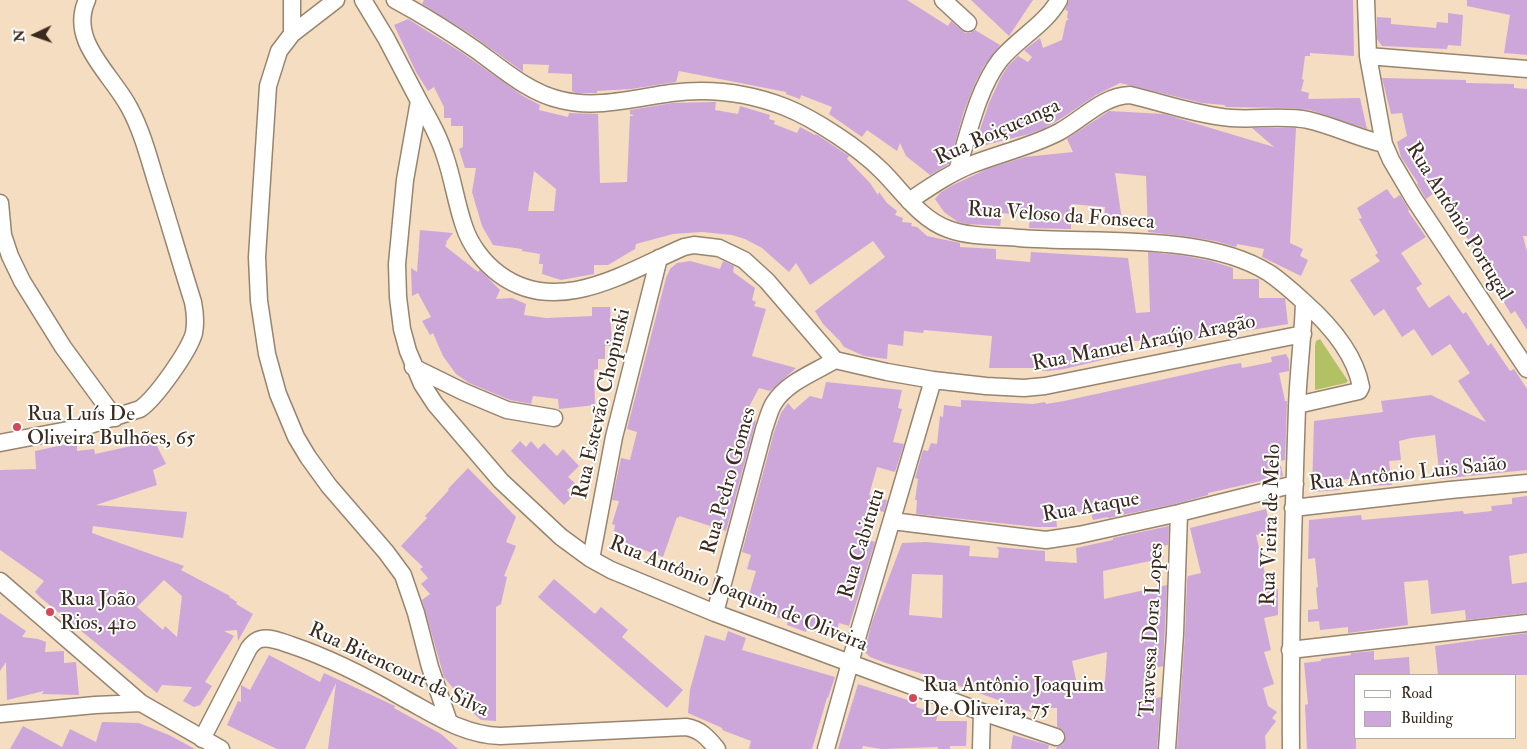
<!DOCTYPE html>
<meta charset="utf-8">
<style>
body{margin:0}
#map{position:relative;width:1527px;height:749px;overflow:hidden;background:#f4ddc0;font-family:"IM FELL Double Pica",serif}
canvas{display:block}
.legend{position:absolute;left:1354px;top:674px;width:162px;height:65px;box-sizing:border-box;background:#fff;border:1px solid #b1aaa5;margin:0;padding:6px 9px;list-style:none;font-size:15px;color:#3b2a1e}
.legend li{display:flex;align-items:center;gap:10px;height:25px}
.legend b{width:25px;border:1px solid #b1aaa5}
.north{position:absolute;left:10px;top:10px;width:50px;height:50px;-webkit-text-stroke:4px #fff;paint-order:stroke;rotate:267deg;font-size:14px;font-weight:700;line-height:20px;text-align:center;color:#3b2a1e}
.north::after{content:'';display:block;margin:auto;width:18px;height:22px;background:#3b2a1e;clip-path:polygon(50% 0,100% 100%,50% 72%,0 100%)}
</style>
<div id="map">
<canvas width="1527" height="749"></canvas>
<ul class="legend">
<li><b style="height:6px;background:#fff"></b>Road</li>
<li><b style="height:14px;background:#cda7d9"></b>Building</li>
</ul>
<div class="north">N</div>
</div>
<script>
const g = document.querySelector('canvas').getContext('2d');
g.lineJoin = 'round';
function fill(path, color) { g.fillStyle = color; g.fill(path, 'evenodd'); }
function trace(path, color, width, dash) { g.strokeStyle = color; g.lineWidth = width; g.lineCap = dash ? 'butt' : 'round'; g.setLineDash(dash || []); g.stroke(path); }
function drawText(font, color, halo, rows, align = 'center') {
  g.font = font + ' "IM FELL Double Pica",serif'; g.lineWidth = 4; g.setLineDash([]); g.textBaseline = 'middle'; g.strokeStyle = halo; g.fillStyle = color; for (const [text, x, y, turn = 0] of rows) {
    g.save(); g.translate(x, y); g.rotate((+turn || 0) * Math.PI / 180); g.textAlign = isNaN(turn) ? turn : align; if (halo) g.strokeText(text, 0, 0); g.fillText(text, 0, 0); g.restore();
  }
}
fill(new Path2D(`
 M1320 339 1348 381 1346 383 1315 390V346L1316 341Z`), '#b2c163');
fill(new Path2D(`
 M424 0H907L948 26 951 21 965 33H970L975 30 1000 45 984 66 976 81 964 111 949 164 930 175 906 156 900 143 897 151 867 130 862 137 829 114 832 107 801 95 800 99 786 94V92L679 71 676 82 631 89 597 91V93H576L572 91V74L548 73 549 65 523 64V72L472 35 422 4Z
 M971 0H1033L1009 36Z
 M1069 0H1353L1354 56 1310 53V56H1305L1302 79 1304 80 1301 91 1309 93 1308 99 1360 98 1367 129 1310 110 1289 108 1226 107 1224 105 1202 103 1120 83 1096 95 1062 118 1045 128 1029 134 974 148 989 103 1001 77 1008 66 1018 56 1028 62 1032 57 1024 50 1040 38 1043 48 1062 40 1066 21 1069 19 1067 18 1068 11 1065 10Z
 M1467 0H1527V55L1504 53 1510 15 1467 6Z
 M1448 13 1463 15 1461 46 1448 45 1447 49 1382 46 1377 39V17L1391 18V24L1436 28 1437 22 1448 23Z
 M408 19 461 52 523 96 540 105 539 110 568 117 569 113 598 114 600 183 627 182 630 116H634L630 114V110L672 103 714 102H716L715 110 738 114 740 106 770 115 769 119 775 121 774 124 797 133 800 127 815 135 816 134 849 156 847 159 870 183 878 195 879 192 887 203 897 211 895 215 903 218 902 222 912 223 911 226 917 227 927 236 960 243V247L996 249V259L1030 262 1031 252 1128 258 1136 313 1150 312 1148 252 1180 255 1211 261 1233 268V279H1259V298H1285L1288 324 1208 337 1167 347V341H1126L1127 354 1064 369 1048 371 1033 370 1034 368H989L992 336 924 330 923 333 904 331 903 346 888 344 887 359 864 356 844 347 840 341 823 324 815 311 885 257 873 241 810 285 796 263 789 272 762 248 745 239 732 235 702 232 673 234 636 244 635 249 608 265H594V274L561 280 542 274 543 264H539L540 254 522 251V249L493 245 482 226 472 192 476 168H465L459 149 463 147V126H451V118H444V107L434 87 428 91 416 72 394 25ZM534 171 556 189 554 211H528Z
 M1382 78 1466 80V83L1514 84V88L1527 89V236H1523L1527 252V330L1515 311 1511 314 1483 268 1486 266 1461 229 1462 228 1437 191 1426 199 1417 184 1418 183 1401 157 1397 142 1407 136 1402 113 1391 114Z
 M1109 111 1164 114 1274 147 1252 128H1296L1290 243 1303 249 1300 256 1308 260 1301 276 1262 257 1264 249 1237 244 1236 247 1215 241 1183 236 1148 232 1146 176 1115 173 1122 220 1104 218 1105 207 1071 204V229L1029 228 1030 216 1002 213 1000 226 967 224 958 222 944 212 935 199 940 193 953 185 987 169 1025 157 1073 152 1067 139Z
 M1387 189 1394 199 1400 195 1409 210 1408 211 1426 237 1401 253 1422 284 1416 288 1429 308 1449 295 1463 314 1466 312 1488 346 1491 343 1510 371 1514 369 1527 389V470L1440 479 1435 435 1411 438 1399 441 1401 460 1389 461 1392 485 1369 486 1368 477 1339 480 1340 490 1312 492 1314 421 1383 412 1381 401 1431 395 1486 422 1458 381 1470 373 1450 344 1432 356 1414 329 1402 337 1384 309 1374 316 1350 280 1380 261 1375 255 1378 253 1359 219 1362 218 1357 208Z
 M420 230 453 233 446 242 447 243 445 246 478 272 480 270 500 290 496 299 512 298 526 304 524 315 546 318 592 316V307H610L612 346H605V359H598V369L594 370 595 405 559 409 558 399 533 396 531 404 510 400 469 383 456 374 443 356 433 333 430 335 422 321 431 317 418 293 412 296 411 268 417 272Z
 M690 261 720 269 723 261 734 266 733 272 755 288 752 300 756 302 754 306 766 309 752 356 796 368 770 391 759 388 743 418 756 421 726 531 679 516V518L677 517 663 557 622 542 624 535 614 531 615 525 612 524 619 501 612 500 621 458 630 460 637 432 627 429 666 278 670 269 677 263Z
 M1286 354 1289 360V371L1279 373 1285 401H1287L1285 460 1280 461 1283 476 1208 493V495L1175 504 1108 518V517L1093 520 1090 510 1056 518 1057 527H1036L916 514 917 500H915L918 479 915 478 923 450 928 451 931 443 937 444 940 416 943 417 944 405 961 407V400L1033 404 1045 402 1046 404 1064 401 1229 365 1241 363 1242 368 1272 362 1271 357Z
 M826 382 902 390 898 408 902 409 893 442 904 444 895 472 877 467 869 495 887 500 884 512 876 510 868 540 875 542 849 626 839 623 835 637 807 629 806 632 787 625 788 621 776 617 777 613 746 605 756 571 747 569 751 555 742 552 774 432 781 413 788 403 794 410 810 396 822 399Z
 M150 432 166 464 153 470 157 485 96 505 187 512 183 538 93 526 92 533 184 566 181 570 230 596 229 597 237 602 236 604 253 614 238 641 237 630 224 631 234 636 205 682 212 686 200 705 194 707 183 701 192 687 162 685 157 693 41 598 35 592 44 581 0 550V470L36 469 35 451 77 442V451L94 449 95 454 136 445 133 439ZM164 580 182 596 177 637 165 626 163 630 137 607Z
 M520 441 526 447 531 441 538 449 544 443 557 456 563 449 579 466 568 477 575 483 567 490 573 496 564 505 511 451Z
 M468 468 516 517 506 542 516 546 504 576 507 577 501 604 496 607V721L481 720 473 713 444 677 422 600 430 594 421 584 428 578 420 569 423 567 401 546 427 518 425 516 449 490 448 489Z
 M1527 496V553L1509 556 1512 584 1527 582V613L1466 620 1465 610 1431 614 1428 580 1404 582 1408 625 1348 633V627L1320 630 1319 621 1308 622V610L1318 609 1316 588 1318 587 1315 558 1308 559 1309 520 1361 515 1362 520 1463 511 1464 514 1492 511 1491 506 1512 504V498Z
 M1266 509 1271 531 1256 535 1269 591 1278 589V615L1264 618 1271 650 1264 652 1274 684 1263 688 1268 706 1277 712 1272 718 1276 721 1265 736 1266 749H1177L1185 634 1187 580 1188 576 1201 573 1190 528Z
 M1169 526 1168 545 1161 546 1164 558 1103 571 1104 599 1167 585 1163 666 1149 670 1156 698 1161 697 1157 749H1056L1057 747 1063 744 1066 736 1063 730 1057 727V708H1032L1031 712 943 680 886 663 870 657 865 652V648L872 622 902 543 926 542 970 546 969 556 998 558 999 550 996 547 1045 551V561L1077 563 1076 548 1113 540V538ZM912 574 943 575 942 618 909 615ZM1107 652 1105 682 1078 689 1072 661Z
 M554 579 595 614 601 607 628 630 622 637 683 690 667 708 538 597Z
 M0 613 26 631 22 637 38 639 46 642 45 652 64 651V663L76 662 79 695 42 694 44 691 7 700 6 662 0 671Z
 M728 631 746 638 742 650 835 677 828 698H827L812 749H749L751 741 722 730 723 729 720 727 688 713 690 690 705 635 725 641Z
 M1527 633V675H1438L1435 646Z
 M1374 651V660L1409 657 1410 675H1356V749H1307L1305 705 1308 704 1304 663 1321 661V659L1351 655V653Z
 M269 655 320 682 324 673 395 706 394 708 441 734 458 749H328L336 683 305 749H277L256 739 227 725 238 701 241 702V685L250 690Z
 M858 684 917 703 916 707 938 714 936 721H967L966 746H950V749H938V747L881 749 863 746 862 749H838Z
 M102 722 139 723 169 735 195 749H10L23 726 62 747 70 729 96 742Z
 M1013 735 1049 745 1048 749H1011Z`), '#cda7d9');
const minor = new Path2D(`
 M336 0 292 34 279 51 268 86 257 257 259 301 267 354 278 394 296 437 308 457 329 486 386 552 403 575 416 613 430 667 449 722
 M363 0 386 38 419 101 405 180 397 264 398 297 402 329 408 351 422 384 435 404 501 481 561 537 591 559 611 570 715 613 982 712 1056 737
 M395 0C423 15 450 32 476 50 501 68 529 93 561 100 596 109 635 98 671 93 709 88 749 93 785 107 815 119 859 148 882 171 902 191 920 219 948 229 969 237 996 236 1019 238 1094 244 1204 232 1269 273 1281 281 1292 291 1303 301 1328 323 1355 353 1361 387L1359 391 1297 405
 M943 0 968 23
 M1366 0 1368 56 1384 144 1391 160 1414 199 1527 369
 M292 34V0
 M1368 56 1527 69
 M419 101C429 119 439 136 445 156 453 179 456 203 464 226 470 245 484 263 499 274 558 318 628 271 684 247L694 245 719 248 744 260 767 281 835 360 887 372 933 380 986 386 1024 388 1045 386 1303 334
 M957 171C968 136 977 90 1000 60 1018 38 1045 25 1059 0
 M909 201C930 187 950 173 973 164 1002 153 1032 146 1059 132 1083 119 1102 96 1130 95 1164 103 1197 115 1231 118 1256 120 1283 115 1308 120 1334 126 1358 138 1384 144
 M0 203 3 235 10 256 22 281 63 347 115 418
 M413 367 464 392 507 410 554 418
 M0 443 84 427 140 409C156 398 189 351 194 333 196 322 195 312 193 302 180 261 168 219 155 178 148 154 141 129 129 107 111 73 68 41 87 0
 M1293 508 1450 490 1527 483
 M892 521 1046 540 1079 535 1179 513 1295 484
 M591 559 614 437 659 258
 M0 581 141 703 221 749
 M715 613 764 429C767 421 769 411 774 403 787 382 814 373 835 360
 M1290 650 1527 623
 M0 714 95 705 141 703
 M202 739 249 648C252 644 256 640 261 639 270 637 282 642 291 645 330 658 369 678 405 699 435 715 464 735 500 736L686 727C700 729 708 738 717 749
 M826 749 857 638 933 380
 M981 749 982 712
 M1167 749 1175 634 1179 513
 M1291 749C1290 635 1293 522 1297 408 1298 373 1303 338 1304 302`);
trace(minor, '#98846f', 19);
trace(minor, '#fff', 16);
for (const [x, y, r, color] of [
 [17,427,5,"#d1495b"],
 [50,612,5,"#d1495b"],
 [913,698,5,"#d1495b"]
]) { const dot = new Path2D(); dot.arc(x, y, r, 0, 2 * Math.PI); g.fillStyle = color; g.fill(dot); trace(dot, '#fff', 2); }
drawText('21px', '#3b2a1e', '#fff', [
 ["Rua Boiçucanga",998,133,-24],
 ["Rua Veloso da Fonseca",1061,217,4],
 ["Rua Antônio Portugal",1458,222,58],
 ["Rua Manuel Araújo Aragão",1144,344,-11],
 ["Rua Estevão Chopinski",603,404,-77],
 ["Rua Antônio Luis Saião",1408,475,-6],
 ["Rua Pedro Gomes",730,481,-74],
 ["Rua Ataque",1091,508,-10],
 ["Rua Vieira de Melo",1272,525,-88],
 ["Rua Cabitutu",863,544,-73],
 ["Rua Antônio Joaquim de Oliveira",738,595,22],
 ["Travessa Dora Lopes",1153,630,-87],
 ["Rua Bitencourt da Silva",398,671,25]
]);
drawText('21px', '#3b2a1e', '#fff', [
 ["Rua Luís De",27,415],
 ["Oliveira Bulhões, 65",27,439],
 ["Rua João",60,600],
 ["Rios, 410",60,624],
 ["Rua Antônio Joaquim",923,686],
 ["De Oliveira, 75",923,710]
], 'left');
</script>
